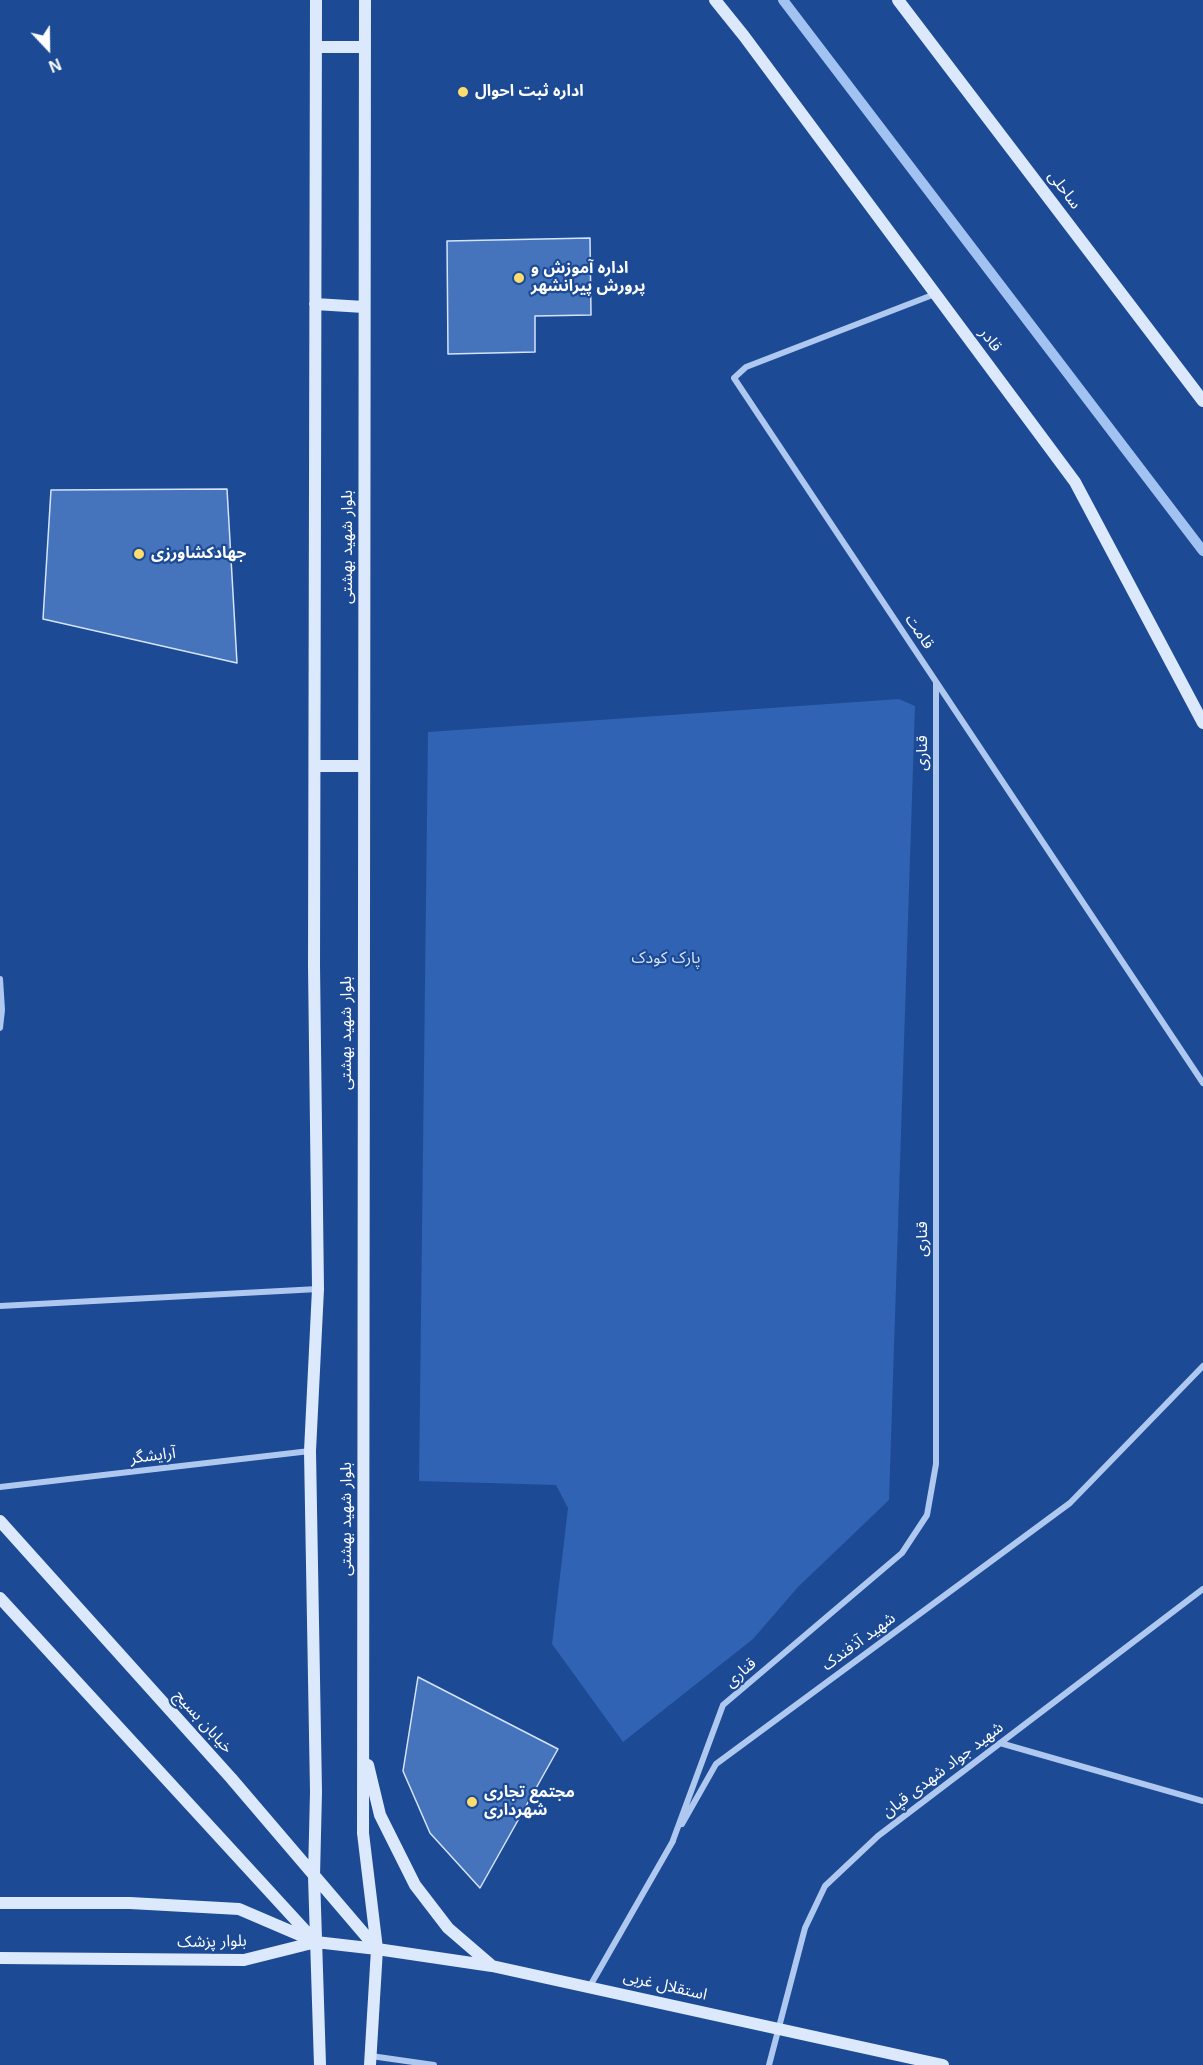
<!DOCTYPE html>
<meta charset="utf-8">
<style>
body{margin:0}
#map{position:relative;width:1203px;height:2065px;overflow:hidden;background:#1c4a95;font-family:Arial,sans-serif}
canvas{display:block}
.north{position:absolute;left:18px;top:18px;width:60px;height:60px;-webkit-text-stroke:4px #1c4a95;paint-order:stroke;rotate:158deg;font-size:16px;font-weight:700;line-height:24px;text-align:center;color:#fff}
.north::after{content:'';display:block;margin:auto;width:21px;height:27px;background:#fff;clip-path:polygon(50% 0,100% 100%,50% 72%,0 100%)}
</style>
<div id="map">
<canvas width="1203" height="2065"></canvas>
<div class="north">N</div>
</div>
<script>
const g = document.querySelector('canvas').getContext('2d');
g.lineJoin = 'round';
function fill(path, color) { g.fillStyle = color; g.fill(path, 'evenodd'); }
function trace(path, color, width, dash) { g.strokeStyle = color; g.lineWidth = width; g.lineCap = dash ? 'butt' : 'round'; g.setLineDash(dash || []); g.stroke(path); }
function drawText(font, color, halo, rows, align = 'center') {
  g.font = font + ' Arial,"Noto Sans Arabic",sans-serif'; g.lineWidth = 4.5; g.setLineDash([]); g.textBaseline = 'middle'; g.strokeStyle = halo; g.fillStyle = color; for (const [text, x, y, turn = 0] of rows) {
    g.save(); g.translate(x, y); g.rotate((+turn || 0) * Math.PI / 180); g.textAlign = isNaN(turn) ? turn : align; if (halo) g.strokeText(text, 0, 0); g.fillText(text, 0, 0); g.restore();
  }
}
fill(new Path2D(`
 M899 699 915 706 889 1500 798 1587 753 1639 623 1742 552 1644 568 1508 556 1485 419 1481 428 732Z`), '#3063b3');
trace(new Path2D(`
 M783 0 1203 551`), '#a2c2f1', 10);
const building = new Path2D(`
 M590 238 591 315 535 316V352L448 354 447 241Z
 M227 489 237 663 43 619 51 490Z
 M418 1677 558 1749 480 1888 430 1833 403 1771Z`);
fill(building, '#4573bc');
trace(building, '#d6e4fb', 1.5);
trace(new Path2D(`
 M935 294 746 367 734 378 1203 1083
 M0 979 2 1010 0 1028
 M0 1306 318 1289
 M0 1487 310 1451
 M1000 1743 1203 1801
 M682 1824 716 1764 1070 1503 1203 1366
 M672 1843 723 1705 902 1553 927 1515 936 1464V682
 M590 1986 673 1841
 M371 2056 434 2065
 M769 2065 805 1928 825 1886 878 1836 1203 1589`), '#afc8ef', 6);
trace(new Path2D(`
 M316 0 314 965 318 1289 310 1451 316 1792 314 1876 320 2065
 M365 0 363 1833 377 1949 370 2065
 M715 0 744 36 1075 482 1203 723
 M898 0 1203 401
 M316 47H365
 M315 304 364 307
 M315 766H364
 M0 1521 231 1778 377 1949
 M0 1598 313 1939
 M368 1765 380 1815 415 1885 448 1928 491 1965
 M0 1903H130L239 1909 316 1942 377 1949 492 1966 943 2065
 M0 1958 244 1960 316 1942`), '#dce8fb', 12);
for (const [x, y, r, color] of [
 [463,92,6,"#ffdd6d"],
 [519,278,6,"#ffdd6d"],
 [139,554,6,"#ffdd6d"],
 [472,1802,6,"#ffdd6d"]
]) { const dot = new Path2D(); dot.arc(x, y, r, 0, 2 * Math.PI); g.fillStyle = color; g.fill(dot); trace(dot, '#1c4a95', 2); }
drawText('bold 16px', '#fff', '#1c4a95', [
 ["اداره ثبت احوال",475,92],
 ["اداره آموزش و",531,269],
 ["پرورش پیرانشهر",531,287],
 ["جهادکشاورزی",151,554],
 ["مجتمع تجاری",484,1793],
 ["شهرداری",484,1811]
], 'left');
drawText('16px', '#fff', '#1c4a95', [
 ["ساحلی",1064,190,53],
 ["قادر",990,340,53],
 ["بلوار شهید بهشتی",348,547,-90],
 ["قامت",919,632,56],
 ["قناری",923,753,-90],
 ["بلوار شهید بهشتی",347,1033,-90],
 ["قناری",923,1239,-90],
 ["آرایشگر",153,1456,-7],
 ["بلوار شهید بهشتی",347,1519,-90],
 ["شهید آذفندک",859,1642,-36],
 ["قناری",741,1673,-41],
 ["خیابان بسیج",203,1722,48],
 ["شهید جواد شهدی قپان",943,1770,-37],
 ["بلوار پزشک",212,1942,-1],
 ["استقلال غربی",665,1986,13]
]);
drawText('16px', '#d6e4fb', '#1c4a95', [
 ["پارک کودک",666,959]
]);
</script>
